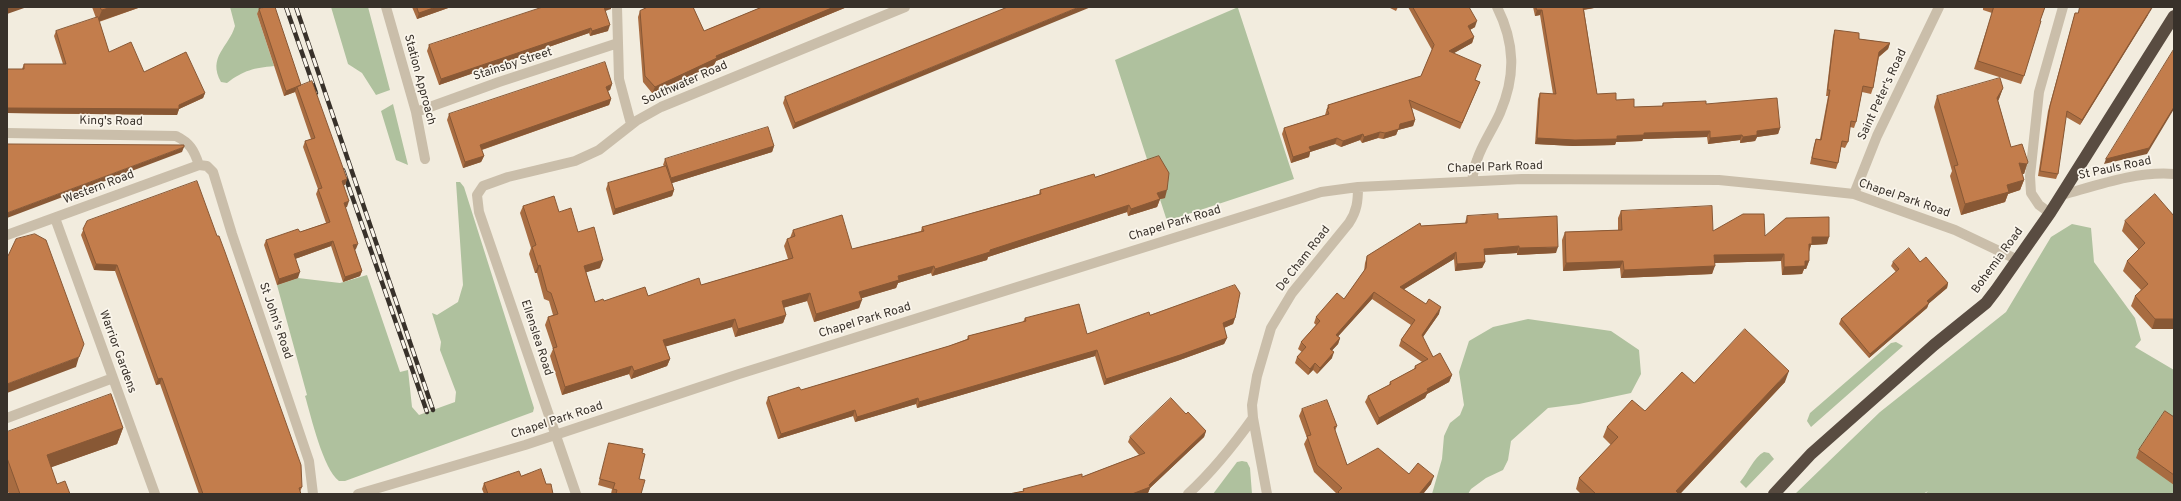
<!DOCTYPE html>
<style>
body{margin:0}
#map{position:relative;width:2181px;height:501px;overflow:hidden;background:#f2ecde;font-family:Overpass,sans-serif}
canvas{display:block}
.frame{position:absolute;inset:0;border:8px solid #38312a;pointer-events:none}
</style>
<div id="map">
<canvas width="2181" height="501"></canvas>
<div class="frame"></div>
</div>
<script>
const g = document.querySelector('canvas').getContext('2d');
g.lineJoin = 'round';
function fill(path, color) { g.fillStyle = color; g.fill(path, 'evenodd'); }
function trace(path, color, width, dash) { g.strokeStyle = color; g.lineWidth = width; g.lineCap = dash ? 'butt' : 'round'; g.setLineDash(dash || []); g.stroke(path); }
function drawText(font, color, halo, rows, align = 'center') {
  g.font = font + ' Overpass,sans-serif'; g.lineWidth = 3.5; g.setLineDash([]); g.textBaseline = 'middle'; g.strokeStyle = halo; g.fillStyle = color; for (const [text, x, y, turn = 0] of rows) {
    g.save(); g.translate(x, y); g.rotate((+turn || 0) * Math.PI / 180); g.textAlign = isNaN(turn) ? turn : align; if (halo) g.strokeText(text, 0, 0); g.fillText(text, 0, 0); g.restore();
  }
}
fill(new Path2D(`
 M230 7H260L262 12 257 14 274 66C254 68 244 70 227 83L221 82C207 57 229 47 235 26Z
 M331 7H368L390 90 376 95 362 73 348 64Z
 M1236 8H1238L1294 179 1167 221 1115 60Z
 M393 104 408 165 396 160 381 111Z
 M456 182H460L464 187 534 408 533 412 345 481H339C323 469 311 416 305 396L307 395 277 285 298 278 340 283 367 275 400 372 408 370 412 407 419 415 455 402 456 392 440 350 441 342 432 313 437 315 458 302 463 285Z
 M2072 224 2091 228 2094 262 2135 318 2141 340 2135 347 2174 370V494H1925L1928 491 1923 494H1795L1880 412 2006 312 2051 237Z
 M1528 319 1611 331 1639 350 1641 374 1631 393 1579 404 1548 408 1511 441 1508 460 1503 470 1486 478 1471 489 1468 494H1432L1442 459 1444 436 1450 423 1460 415 1464 405 1459 372 1469 341 1493 327Z
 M1896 342 1903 346 1811 427 1807 421 1810 413 1891 343Z
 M1764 452 1769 453 1774 459 1746 488 1740 482C1748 473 1754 457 1764 452Z
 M1242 461 1247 462 1250 468 1252 494H1213L1237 462Z`), '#afc19e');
trace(new Path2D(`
 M386 7 416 112 425 159
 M617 7 619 79 631 124
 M416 112 499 82 618 43
 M7 133 176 136C190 143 194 150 199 165
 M199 165 207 166 213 172 232 234 309 461 313 494
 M1472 181C1473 174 1474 167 1477 160 1482 144 1493 129 1500 113 1516 76 1515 43 1497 7
 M1854 194 1877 136 1939 7
 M2062 195C2098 185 2136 171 2174 174
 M2050 213 2039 205 2031 193 2030 176 2039 92 2063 7
 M55 218 155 494
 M7 235 199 165
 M7 418 113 378
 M1253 418 1267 494
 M358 494 525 445 739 374 1321 192 1358 187 1522 179 1719 180 1779 186 1854 194 1955 230 2018 260
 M576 494 479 212 477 195 483 186 508 177 575 161 599 150 636 121 661 107 905 7
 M1188 494C1213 471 1233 446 1253 418L1252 405 1257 376 1271 328 1292 293 1349 223C1357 211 1358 201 1358 187`), '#cabeaa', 10);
trace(new Path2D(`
 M1774 494 1811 454 1934 345 1986 303 1996 290 2050 213 2174 16`), '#594c41', 12);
const rail = new Path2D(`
 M286 7 316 93
 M296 7 433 410
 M343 170 427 412`);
trace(rail, '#38312a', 4.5);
trace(rail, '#faf5eb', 3, [9]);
fill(new Path2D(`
 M92 7H141L99 22 109 52 144 72 205 93 203 98 179 109 177 115 7 113V69H22L24 64H63L54 36 56 31 96 18Z
 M412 7H451L417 19Z
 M644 7H693L704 31 762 7H847L716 61 714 65 652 93 643 82 638 17 640 11 644 9Z
 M1008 7 793 129 783 103 785 97Z
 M1388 7H1398L1396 11Z
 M1408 7H1469L1475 27 1470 30 1474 37 1472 43 1454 53 1475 80 1480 82 1460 129 1412 108 1415 120 1413 126 1398 130 1396 135 1383 139 1378 138 1362 143 1360 140 1341 147 1335 144 1310 152 1309 157 1291 163 1282 134 1284 128 1325 115 1328 105 1421 76 1432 50Z
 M1533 7H1594V8L1584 10 1597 94 1616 100 1634 107 1662 106 1663 103 1706 104 1780 128 1778 134 1757 137 1755 141 1740 143V140L1708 144 1707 137 1643 139 1642 141 1616 142 1615 145 1573 146 1535 144 1538 99 1540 93 1553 94 1540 15 1535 16Z
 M1983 7H2045L2040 21 2024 76 2021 84 1974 69 1992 13 1983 10Z
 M259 9 301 85 347 179 345 185H344L347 207H345L356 249 355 250 362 271 360 276 343 282 331 246 295 259 298 278 277 285 264 245 266 240 300 232 326 223 316 194 318 189 303 147 305 141 311 139 295 92 284 96 257 14Z
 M611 9 605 11 608 31 590 36 589 33 439 85 427 51 429 45Z
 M2075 13 2148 15 2080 125 2066 117 2058 174 2056 179 2038 176 2048 111Z
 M1835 30 1859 39 1890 43 1888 49 1879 57 1873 88 1871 94 1862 92 1856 122 1854 128 1850 127 1848 142 1845 148 1841 147 1838 163 1836 169 1810 164 1814 145 1816 139H1820L1828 96H1826L1833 36Z
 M612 84 610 90 608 91 611 99 609 105 482 150 484 156 481 162 463 168 447 120 449 114Z
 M2003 88 1998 101 2011 147 2027 164 2024 174H2022L2024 180 2020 190 2008 194 2005 202 1961 215 1950 176 1952 171 1934 107 1937 96Z
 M774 146 772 152 672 183 674 190 672 196 613 215 606 189 608 183 664 166 663 165 665 159Z
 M1095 177 1165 198 1160 199 1157 207 1128 216 1127 212 988 257 987 260 932 276 931 273 898 283 896 288 861 298 859 308 814 322 807 301 783 308 786 315 783 323 735 337 732 327 666 346 670 359 667 366 631 379 629 374 562 395 550 356 553 349 545 325 548 317 553 315 549 301 544 299 537 273H535L529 254 531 248 520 213 523 206 559 212 578 232 600 268 586 272 595 302 604 301 648 296 701 285 788 259 784 246 787 239 790 238 793 230 852 249 921 231 922 227 1039 194 1040 190Z
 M2155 194 2174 329H2152L2131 306 2135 296 2141 290 2123 271 2127 261 2139 250 2122 231 2125 221Z
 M1621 211 1713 231 1765 236 1827 244 1811 245 1809 251V261L1806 269H1804L1802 274 1782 275 1781 261 1715 263 1712 274 1621 278 1620 268 1563 271 1562 240 1565 232 1618 230V218Z
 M1467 216 1498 219 1556 253 1517 255V253L1484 255 1485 262 1482 268 1455 271 1454 259 1404 289 1439 314 1423 337 1433 357 1452 375 1449 382 1427 394 1425 398 1377 425 1365 402 1368 396 1389 385 1390 382 1414 369 1415 366 1422 362 1399 346 1401 340 1411 325 1372 299 1338 336 1340 338 1338 344 1332 350V358L1317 374 1313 370 1308 375 1295 363 1297 357 1302 352 1298 349 1301 342 1316 325 1314 323 1316 317 1344 299 1364 271 1365 263 1367 256 1421 226 1465 223Z
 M87 221 302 487 300 492 301 494H199L160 384 156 385 115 271 94 270 81 235Z
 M1893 262H1920L1948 283 1947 288 1929 303 1927 308 1869 358 1839 324 1841 319 1896 272 1891 266Z
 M1150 315 1235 318 1233 324 1224 328 1227 338 1224 344 1177 361 1104 385 1095 356 917 408 916 404 855 422 853 416 778 439 766 403 768 397 801 390 949 346 967 339 968 336 1023 322 1025 318 1087 334Z
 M1785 382 1680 494H1581L1576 489 1579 478 1611 445 1603 437 1607 427 1645 411 1694 383Z
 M1302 409 1337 426 1335 431 1347 465 1409 474 1431 484 1423 494H1337L1314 472 1304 444 1307 438 1299 416Z
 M1186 414 1206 431 1204 437 1150 488 1148 493 1145 494H1009L1023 491V489L1082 477 1139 455 1128 442 1130 437Z
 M2174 417V485L2136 458 2139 450Z
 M123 428 117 444 51 467 57 484 70 494H9L7 490V432Z
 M609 443 642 453 639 479 641 494H611L612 489 598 485Z
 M521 476 546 484 553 494H484L482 489 484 483Z`), '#a86c41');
fill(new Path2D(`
 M7 7H27L7 14Z
 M112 7H141L97 22 102 10Z
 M436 7H451L417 19 419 13Z
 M603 7H611V9L601 12Z
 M834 7H847L716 61 714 65 652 93 655 87 716 56Z
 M1079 7H1091L793 129 795 123Z
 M1582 7H1594V8L1581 10Z
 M2152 7H2153L2080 125 2082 120Z
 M1537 10H1542L1540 15 1535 16Z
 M1477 21 1475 27 1466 32 1468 26Z
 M610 25 608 31 590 36 592 31Z
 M591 28 589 33 439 85 441 79Z
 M1474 37 1472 43 1447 57 1449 51Z
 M1890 43 1888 49 1877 58 1879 52Z
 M612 84 610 90 604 92 606 87Z
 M297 87 295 92 284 96 286 91Z
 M2003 88 1999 99 1993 108 1997 98Z
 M205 93 203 98 179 109 177 115 7 113V108L179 105Z
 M611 99 609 105 478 151 480 145Z
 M2174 107V109L2147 154 2104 164 2106 159Z
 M1415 120 1413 126 1398 130 1396 135 1383 139 1385 133 1400 124Z
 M1780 128 1778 134 1757 137 1755 141 1740 143 1743 137 1757 131Z
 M1710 131 1707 137 1643 139 1642 141 1616 142 1615 145 1573 146 1535 144 1537 138 1617 136 1644 133Z
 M1380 132 1378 138 1362 143 1364 137Z
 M1363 134 1360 140 1341 147 1343 141Z
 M1742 135 1740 140 1708 144 1710 138Z
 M1337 138 1335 144 1310 152 1309 157 1291 163 1293 157 1309 147Z
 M774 146 772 152 669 184 671 178Z
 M184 147 182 152 7 218V213Z
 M484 156 481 162 463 168 465 162Z
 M2019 163 2027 164 2024 174 2015 173Z
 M347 179 345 185 340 186 342 181Z
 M2024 180 2020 190 2008 194 2005 202 1961 215 1965 204 2007 185Z
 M674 190 672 196 613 215 615 209Z
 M1167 190 1165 198 1155 200 1157 193Z
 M1160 199 1157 207 1128 216 1131 209Z
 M349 201 347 207 342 209 344 203Z
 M1129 205 1127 212 988 257 987 260 932 276 935 269 990 250Z
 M1812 237H1829L1827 244 1811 245 1809 252H1806Z
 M333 241 331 246 292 260 294 254Z
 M358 244 356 249 351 251 353 245Z
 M1519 246 1517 253 1482 255 1484 249Z
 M1558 247 1556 253 1517 255 1519 248Z
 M1456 252 1454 259 1398 293 1400 287Z
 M1784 254 1781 261 1712 263 1714 255Z
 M603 260 600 268 581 274 584 266Z
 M1623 261 1620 268 1563 271 1566 263Z
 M1805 261H1809L1806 269H1804L1802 274 1782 275 1784 267Z
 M1485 262 1482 268 1455 271 1457 264Z
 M96 264 117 265 115 271 94 270Z
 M540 265 537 273H535L538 266Z
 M934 266 931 273 898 283 896 288 856 300 859 292 898 276Z
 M1715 266 1712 274 1621 278 1624 270Z
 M362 271 360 276 343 282 345 277Z
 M300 272 298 278 277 285 279 279Z
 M1948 283 1947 288 1926 306 1927 301Z
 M1374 292 1372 299 1334 341 1336 335Z
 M810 293 807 301 779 309 782 301Z
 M862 300 859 308 814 322 816 314Z
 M1929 303 1927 308 1869 358 1870 354Z
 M1441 307 1439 314 1420 341 1422 335Z
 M786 315 783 323 735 337 738 329Z
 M1235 318 1233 324 1221 329 1223 323Z
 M735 319 732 327 661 348 663 340Z
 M2155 319H2174V329H2152Z
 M1227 338 1224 344 1177 361 1104 385 1106 379Z
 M1340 338 1338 344 1328 355 1330 349Z
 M1097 350 1095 356 917 408 919 402Z
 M1334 352 1332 358 1317 374 1320 368Z
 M79 357 76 367 7 393V384Z
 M670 359 667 366 631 379 634 371Z
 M1315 363 1313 370 1308 375 1310 369Z
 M632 366 629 374 562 395 565 387Z
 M1789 371 1785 382 1680 494H1675L1676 491Z
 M1452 375 1449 382 1427 394 1425 398 1377 425 1379 418 1427 389Z
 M162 378 160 384 156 385 158 379Z
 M918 398 916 404 855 422 857 417Z
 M855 410 853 416 778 439 781 434Z
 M123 428 117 444 41 471 47 455Z
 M1206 431 1204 437 1150 488 1148 493 1145 494H1132L1149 485Z
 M1434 476 1431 484 1423 494H1419Z`), '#885835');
const building = new Path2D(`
 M100 7H112L102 10Z
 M266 7H275L301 85 286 91 259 9Z
 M417 7H436L419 13Z
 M543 7H604L610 25 592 31 591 28 441 79 429 45Z
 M648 7H693L704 31 762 7H834L716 56 717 58 655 87 645 76 640 11Z
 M1008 7H1079L795 123 785 97Z
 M1413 7H1469L1477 21 1468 26 1474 37 1449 51 1481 65 1475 80 1480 82 1462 123 1409 100 1415 120 1400 124 1399 129 1385 133 1380 132 1364 137 1363 134 1343 141 1337 138 1309 147 1311 151 1293 157 1284 128 1329 114 1327 109 1329 108 1328 105 1421 76 1434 45Z
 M1536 7H1583L1597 94 1616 93V100L1634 99V107L1663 106V103L1706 101V104L1777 98 1780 128 1757 131V135L1743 137 1742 135 1710 138V131L1644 133V135L1617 136V139L1575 140 1537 138 1540 93 1556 94 1542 10H1537Z
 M1994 7H2045L2040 21H2041L2024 76 1978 61Z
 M2080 7H2152L2082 120 2067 111 2058 174 2040 171 2050 106 2075 13H2078Z
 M98 17 109 52 131 42 144 72 186 52 205 93 179 105V109L7 108V69H24V64H66L56 31Z
 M1835 30 1859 33V39L1890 43 1879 52 1873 88 1863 86 1856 122 1851 121 1848 142 1842 141 1838 163 1812 158 1816 139 1821 140 1830 90H1828Z
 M2174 49V107L2149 148 2106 159Z
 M605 62 612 84 606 87 611 99 480 145 484 156 465 162 449 114Z
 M2000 78 2003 88 1997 98 2011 147 2022 144 2028 162 2027 164 2019 163 2024 180 2007 185 2009 192 1965 204 1954 166 1958 165 1937 96Z
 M312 81 347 179 342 181 349 201 344 203 358 244 353 245 362 271 345 277 333 241 294 254 300 272 279 279 266 240 298 229 300 232 330 222 318 189 322 188 305 141 315 138 297 87Z
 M768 127 774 146 671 178 665 159Z
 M7 144 184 145V147L7 213Z
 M1159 156 1169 173 1167 190 1157 193 1160 199 1131 209 1129 205 990 250V252L935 269 934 266 898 276 899 280 859 292 862 300 816 314 810 293 782 301 786 315 738 329 735 319 663 340 670 359 634 371 632 366 565 387 553 348 557 347 548 317 558 314 551 293 547 291 540 265 538 266 532 247 536 245 523 206 554 196 559 212 571 208 578 232 594 227 603 260 584 266 595 302 603 299 604 301 645 287 648 296 699 278 701 285 793 258 787 239 795 236 793 230 842 215 852 249 924 231 922 227 1041 194 1040 190 1094 174 1095 177Z
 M666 166 674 190 615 209 608 183Z
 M197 181 217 236H219L225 252 301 465 302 487 299 488 301 494H203L162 378 158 379 117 265 96 264 83 229 87 221Z
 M2155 194 2174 216V319H2155L2135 296 2148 284 2127 261 2145 243 2125 221Z
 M1712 206 1713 231 1743 214H1764L1765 236 1786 218 1829 217V237H1812V244H1809V261H1805V266L1784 267V254L1714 255 1715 266 1624 270 1623 261 1566 263 1565 232 1622 230 1621 211Z
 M1498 214V219L1557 216 1558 247 1519 248V246L1484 249 1485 262 1457 264 1456 252 1400 287 1426 304 1429 299 1441 307 1422 335 1433 357 1440 353 1452 375 1427 389 1428 391 1379 418 1368 396 1391 384 1390 382 1416 368 1415 366 1428 359 1401 340 1415 320 1374 292 1336 335 1340 338 1330 349 1334 352 1320 368 1315 363 1310 369 1297 357 1306 347 1301 342 1320 321 1316 317 1337 293 1344 299 1366 268 1367 256 1420 223 1421 226 1467 223V216Z
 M35 234 46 240 84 344 79 357 7 384V256H8L16 239Z
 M1909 248 1920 262 1926 257 1948 283 1927 301 1929 303 1870 354 1841 319 1899 269 1893 262Z
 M1235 285 1240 293 1235 318 1223 323 1227 338 1180 355 1106 379 1097 350 919 402 918 398 857 417 855 410 781 434 768 397 799 387 801 390 949 346 969 339 968 336 1026 321 1025 318 1079 304 1087 334 1149 312 1150 315Z
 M1745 329 1789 371 1676 491 1679 494H1596L1579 478 1618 437 1607 427 1632 400 1645 411 1682 372 1694 383Z
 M111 394 123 428 47 455 57 484 65 481 70 494H20L7 458V432Z
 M1171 398 1186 414 1188 412 1206 431 1149 485 1150 487 1132 494H1009L1024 491 1023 489 1082 474V477L1145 453 1130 437Z
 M1327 400 1337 426 1334 427 1347 465 1378 448 1409 474 1418 463 1434 476 1419 494H1340L1338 492 1342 488 1317 465 1307 436 1311 435 1302 409Z
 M2165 411 2174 417V475L2139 450Z
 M609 443 643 449 642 453 645 454 639 479 645 480 641 494H616L617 490 613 489 615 483 600 479Z
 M541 469 546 484H551L553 494H488L484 483 519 471 521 476Z`);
fill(building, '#c37d4c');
trace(building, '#885835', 1);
drawText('12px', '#38312a', '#faf5eb', [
 ["Stainsby Street",513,65,-18],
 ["Station Approach",419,80,75],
 ["Southwater Road",685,84,-24],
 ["Saint Peter's Road",1883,95,-65],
 ["King's Road",111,122,1],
 ["Chapel Park Road",1495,168,-2],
 ["St Pauls Road",2115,169,-12],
 ["Western Road",99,188,-21],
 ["Chapel Park Road",1904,199,19],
 ["Chapel Park Road",1175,224,-17],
 ["De Cham Road",1304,259,-52],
 ["Bohemia Road",1998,261,-54],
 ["St John's Road",275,321,71],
 ["Chapel Park Road",865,321,-17],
 ["Ellenslea Road",536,338,72],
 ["Warrior Gardens",117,352,70],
 ["Chapel Park Road",557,421,-18]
]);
</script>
